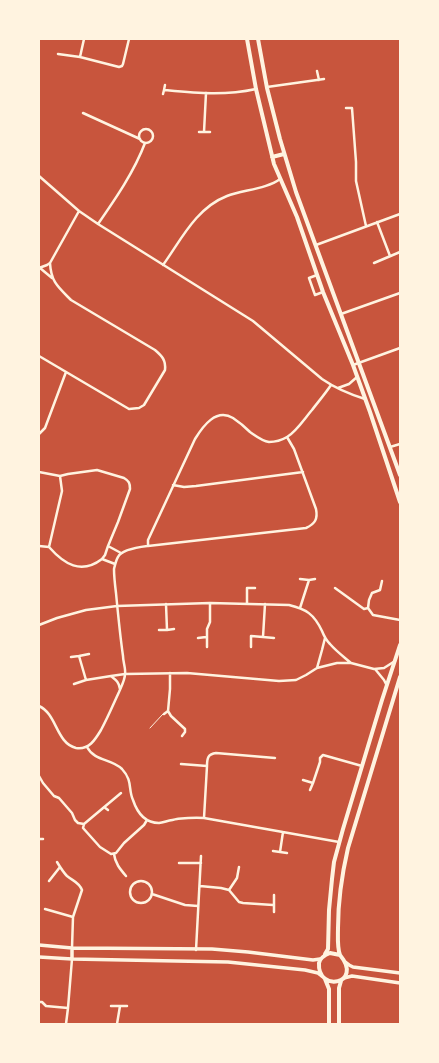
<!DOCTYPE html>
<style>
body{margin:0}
#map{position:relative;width:439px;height:1063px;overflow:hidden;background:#c8553d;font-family:"Public Sans",sans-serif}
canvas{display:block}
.frame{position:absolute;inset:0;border:40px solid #fff3e0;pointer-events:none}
</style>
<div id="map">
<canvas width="439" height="1063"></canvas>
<div class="frame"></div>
</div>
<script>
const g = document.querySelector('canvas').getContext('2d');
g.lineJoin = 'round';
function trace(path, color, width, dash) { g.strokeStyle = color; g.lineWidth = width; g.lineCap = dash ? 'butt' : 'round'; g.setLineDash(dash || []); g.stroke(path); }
trace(new Path2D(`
 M150 728 163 714`), '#fff3e0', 1);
trace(new Path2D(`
 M58 54 80 57 119 67 122 66 123 64 129 39
 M80 57 84 39
 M317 71 319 80
 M165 85 164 90C196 93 224 96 256 89
 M267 87 324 79
 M163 94 164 90
 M346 108H352L356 162V181L366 226
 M83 113 140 139
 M139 136a7 7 0 1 1 14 0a7 7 0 1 1-14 0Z
 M199 132H210
 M204 132 206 93
 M39 176 79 211 98 224 253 321 322 379C335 388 349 394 365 399
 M377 222 390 256
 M98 224C116 198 134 172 145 143
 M316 245 400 214
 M374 263 400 252
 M163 265C181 240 196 208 227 196 242 190 267 189 280 179
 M39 268 47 265 50 263 79 211
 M40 268 52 278
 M317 275 309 278 315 295 323 292
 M341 314 400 293
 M39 356 129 409 139 408 144 405 165 370C166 360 162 356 155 350L71 300C58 287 51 282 50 263
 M353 365 400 348
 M338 388 349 384 357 377
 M39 434 45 428 66 372
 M390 447 400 444
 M39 472 60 476 68 474 97 470 124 478C129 481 130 483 130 489L118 522 108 546 121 553
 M173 485 184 487 196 486 303 472
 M39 546 49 547C64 564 81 575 102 559L115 564
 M148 546V540L195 439C203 426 216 408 233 418 239 422 245 427 250 432 256 436 262 441 269 442 274 442 282 440 287 437 296 432 305 418 312 410 318 402 325 394 331 385
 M49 547 62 491 60 476
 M102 559 105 555 108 546
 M300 579 309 580 300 608
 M309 580 315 579
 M335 588 364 609 368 608 373 615 400 620
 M166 604 167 630 174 629
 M247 604V588H255
 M265 604 263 637 274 638
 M368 608 369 600 372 593 380 590 382 581
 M39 625 57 618 86 610 117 606 210 603 289 605C306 609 314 614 322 631 324 636 326 640 330 644 336 651 344 657 351 663
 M159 630H167
 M198 638 206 637
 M207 647V629L210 622V603
 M251 647V636L263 637
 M79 656 89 654
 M71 657 79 656 86 680
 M317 668 322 650 325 638
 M375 669 384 680 386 684
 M170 673V689L168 711 171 716 185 729V732L182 736
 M111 676C116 680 119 682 120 689
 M74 684 86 680 111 676 125 674 187 673 279 681 296 680 306 675 317 668 337 663H351L374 669 384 668 395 661
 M39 706C57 714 56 743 76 748 89 750 95 740 101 730 108 717 113 705 119 692 121 687 125 680 125 674 126 669 123 662 123 656 120 635 118 614 116 593 115 585 114 576 114 569 115 565 116 560 118 557 122 549 140 547 148 546L306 528C315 524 318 519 316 509L294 449 287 437
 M164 714 168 711
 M87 747C95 762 111 758 122 769 133 781 128 789 133 800 137 812 145 823 159 823 164 822 171 820 177 819 186 818 194 817 204 818L339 842
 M181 764 207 766
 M39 776 43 783 54 796 59 798 72 813 75 820 78 823 84 824
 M303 780 313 783 320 762V758L323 755 362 766
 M310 790 313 783
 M104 807 108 810
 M204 818 207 766C207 758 208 754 216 753L275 758
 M84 824 83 828 100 847 111 854 116 853 124 843 144 825 147 820
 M84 824 121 793
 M39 839H43
 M273 851 287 853
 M280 852 283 832
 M114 854C115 863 120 869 126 876
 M57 862C60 867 63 872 67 876 73 881 79 882 82 890L73 917 72 948
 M179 863H201
 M49 881 60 867
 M130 892a11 11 0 1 1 22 0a11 11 0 1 1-22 0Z
 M200 886 221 888 229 890 237 878 239 867
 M229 890 239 902 243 903 273 905
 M152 894 185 905 198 906
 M45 909 73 917
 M274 912V895
 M196 950 201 856
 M39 1002H42L46 1006 68 1008
 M111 1006H127
 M66 1024 68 1008 72 959
 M117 1024 120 1006`), '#fff3e0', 2.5);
trace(new Path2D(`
 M39 945 72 948 212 949 248 952 313 960 320 959
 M72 948V959
 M39 957 72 959 228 962 305 970 318 973 322 976
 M345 962 349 965 353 967 400 973
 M344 978 352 976 400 983`), '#fff3e0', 3.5);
trace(new Path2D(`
 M247 39 256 89 274 164 297 217 323 292 353 365 370 412 400 502
 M258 39 267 88 280 139 296 192 400 475
 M272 157 284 154
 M330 953 340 955C364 984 317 993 319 963 320 958 325 955 330 953Z
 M325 954 328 949 329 910 332 879 334 862 343 829 382 700 400 645
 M340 955C337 947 338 937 338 928 338 901 342 874 348 848L400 677
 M325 979 329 989V1024
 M339 1024V988L341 981`), '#fff3e0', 4);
</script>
